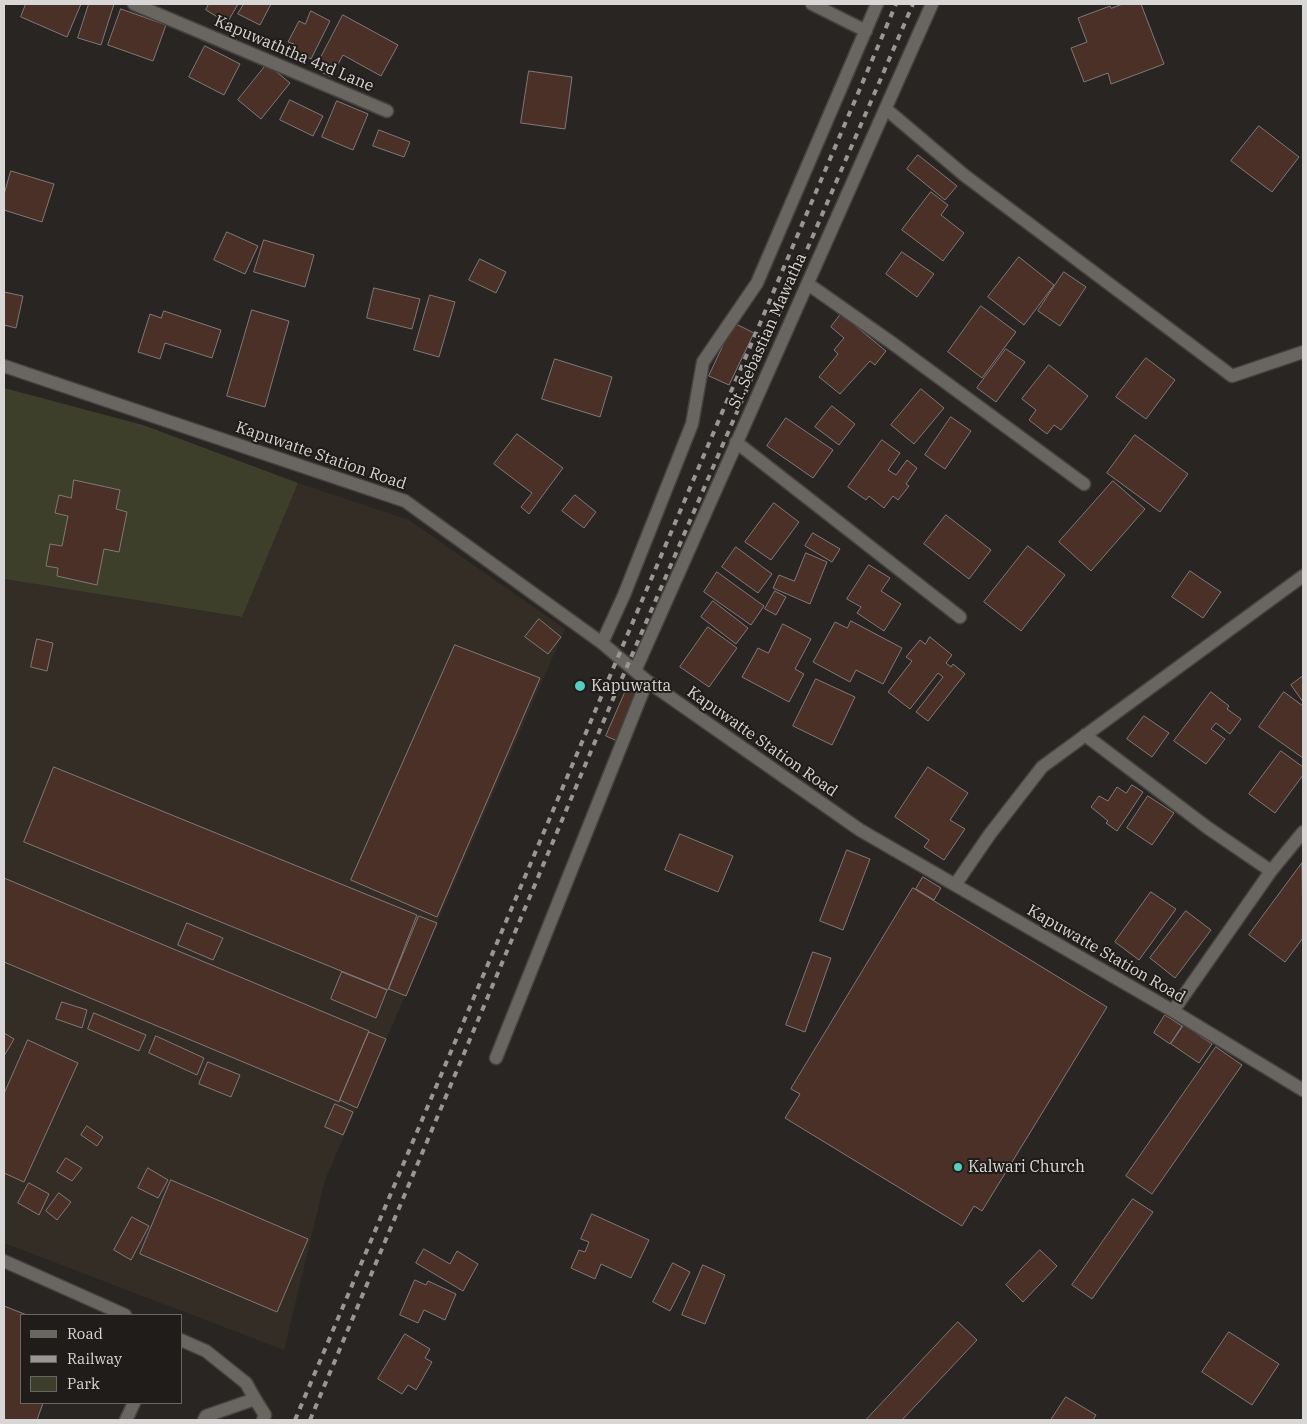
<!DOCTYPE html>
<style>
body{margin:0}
#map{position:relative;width:1307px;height:1424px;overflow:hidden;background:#292522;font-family:"IBM Plex Serif",serif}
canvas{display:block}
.frame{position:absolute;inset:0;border:5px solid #d9d7d5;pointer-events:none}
.legend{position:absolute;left:20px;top:1314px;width:162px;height:90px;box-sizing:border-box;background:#1f1c19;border:1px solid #696764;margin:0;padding:6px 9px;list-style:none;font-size:15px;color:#d9d7d5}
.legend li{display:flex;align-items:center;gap:10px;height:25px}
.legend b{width:25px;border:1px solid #696764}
</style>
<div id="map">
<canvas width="1307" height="1424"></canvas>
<div class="frame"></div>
<ul class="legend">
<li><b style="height:6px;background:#696561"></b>Road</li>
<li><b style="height:6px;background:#999694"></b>Railway</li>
<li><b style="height:14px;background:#3e3f2b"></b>Park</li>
</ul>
</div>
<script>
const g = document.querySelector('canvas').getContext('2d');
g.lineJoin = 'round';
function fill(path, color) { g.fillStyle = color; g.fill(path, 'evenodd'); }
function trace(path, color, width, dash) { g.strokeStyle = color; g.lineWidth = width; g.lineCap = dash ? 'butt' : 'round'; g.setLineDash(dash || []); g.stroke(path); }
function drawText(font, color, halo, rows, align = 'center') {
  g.font = font + ' "IBM Plex Serif",serif'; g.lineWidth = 4; g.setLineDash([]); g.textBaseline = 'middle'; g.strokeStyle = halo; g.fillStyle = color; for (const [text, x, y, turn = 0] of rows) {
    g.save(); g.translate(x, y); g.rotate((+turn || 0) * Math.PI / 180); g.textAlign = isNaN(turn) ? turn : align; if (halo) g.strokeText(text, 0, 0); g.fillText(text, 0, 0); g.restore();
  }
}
fill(new Path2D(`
 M298 483 409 520 565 629 325 1180 284 1350 4 1243V579L242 617Z`), '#342d26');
fill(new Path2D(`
 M4 388 143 425 298 483 242 617 4 579Z`), '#3e3f2b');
const building = new Path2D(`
 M26 4H81L67 37 21 17Z
 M89 4H114L101 45 78 38Z
 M209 4H238L227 23 206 10Z
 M244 4H271L260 25 238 14Z
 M1123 4H1141L1164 64 1111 84 1108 73 1084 82 1071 48 1087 42 1078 18 1110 6 1111 8Z
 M121 9 166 25 153 61 108 45Z
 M311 11 330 21 311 59 291 49 294 44 288 42 299 21 305 24Z
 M343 15 398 45 381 76 343 55 331 77 315 69Z
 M205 46 240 64 224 95 189 77Z
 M267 64 290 83 261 119 238 100Z
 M529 71 572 77 565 129 521 123Z
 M290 100 323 116 313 136 280 120Z
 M337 101 368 114 353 150 322 137Z
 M1259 126 1299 157 1272 192 1231 161Z
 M379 130 410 142 404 157 373 146Z
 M918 155 957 186 945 200 907 169Z
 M11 171 54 184 42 222 4 210V195Z
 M931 192 948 205 941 215 964 233 943 261 902 230Z
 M227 232 258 246 245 274 214 260Z
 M264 240 314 255 305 287 254 272Z
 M902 252 934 274 917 297 886 274Z
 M1019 257 1054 285 1024 325 988 297Z
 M480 259 506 272 496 293 469 280Z
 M1064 272 1086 287 1060 326 1038 311Z
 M374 288 420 299 412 329 367 318Z
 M4 292 23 296 16 328 4 325Z
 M430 295 455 302 439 357 414 350Z
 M981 306 1016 332 982 378 948 352Z
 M252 310 289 321 265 407 227 396Z
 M164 311 221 330 212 358 165 343 160 359 138 352 150 314 161 318Z
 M841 314 886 351 875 365 870 361 840 394 819 377 838 354 834 350 844 338 831 327Z
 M734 323 754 333 729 385 709 376Z
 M1006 349 1025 362 996 402 977 388Z
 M1146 358 1175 380 1146 419 1116 397Z
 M555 359 612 377 600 417 542 399Z
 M1049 365 1088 396 1061 430 1054 425 1047 434 1029 420 1036 410 1022 399Z
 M921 389 944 408 914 444 891 425Z
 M832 406 855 424 839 445 815 427Z
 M951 417 971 431 945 469 925 455Z
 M786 418 833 450 813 478 767 446Z
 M517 434 563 468 529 514 521 507 532 493 494 464Z
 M1135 435 1188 474 1160 512 1107 473Z
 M882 440 900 453 888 470 896 475 907 460 917 468 906 484 909 486 898 500 893 496 884 508 869 496 866 500 848 487Z
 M74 480 120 490 116 509 127 512 119 552 104 549 97 585 57 576 58 568 46 566 50 544 62 546 68 516 55 513 59 495 71 498Z
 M1113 481 1145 509 1091 571 1059 542Z
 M575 495 596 512 584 528 562 511Z
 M774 503 799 522 771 560 745 542Z
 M946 515 991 550 969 579 924 544Z
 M813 533 840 549 832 562 805 546Z
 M1028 546 1065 575 1021 631 984 602Z
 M736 547 772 574 758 593 722 567Z
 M806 553 827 562 810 604 773 588 779 575 794 581Z
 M869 565 890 578 881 591 901 604 884 631 857 613 861 607 847 599Z
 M1190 571 1221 592 1203 618 1172 597Z
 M717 572 764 606 751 625 704 592Z
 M775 591 786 597 776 615 765 609Z
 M713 601 748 628 736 644 701 617Z
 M539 619 561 637 548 654 525 637Z
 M851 621 902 648 883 684 856 670 850 682 813 662 835 622 847 628Z
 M783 624 811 639 795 669 804 674 789 702 742 677 758 648 768 653Z
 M708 627 737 648 709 687 680 667Z
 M930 637 952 655 946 663 951 667 953 664 965 674 928 721 916 712 943 677 938 673 910 709 888 692 912 661 906 657 920 640 925 644Z
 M37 639 53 643 47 671 31 667Z
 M455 645 540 678 437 917 351 880Z
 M1303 676V702L1291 685Z
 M816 679 855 697 832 745 793 726Z
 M627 688 639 692 617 741 606 736Z
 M1211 692 1229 706 1227 709 1241 719 1230 734 1216 723 1211 729 1225 739 1206 764 1174 741Z
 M1284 692 1303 706V758L1259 727Z
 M1144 716 1169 733 1152 757 1127 739Z
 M1281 751 1303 767V775L1275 813 1249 794Z
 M54 767 417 915 388 990 24 842Z
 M928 767 968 793 950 820 965 829 944 860 924 847 929 840 895 817Z
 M1132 785 1143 792 1117 831 1106 823 1108 821 1091 807 1099 796 1108 801 1117 787 1126 793Z
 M1148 796 1174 813 1152 845 1127 828Z
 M680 834 733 856 718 892 665 870Z
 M847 850 870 859 843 930 820 921Z
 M1302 863 1303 938 1285 962 1249 935Z
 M923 877 941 888 934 900 916 889Z
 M4 878 369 1031 339 1102 4 962Z
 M913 888 1107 1007 982 1211 974 1206 962 1226 785 1118 800 1094 791 1089Z
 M1151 892 1176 909 1139 960 1115 942Z
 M1186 911 1211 930 1175 978 1150 958Z
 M419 916 437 923 406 996 389 989Z
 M187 923 223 938 213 960 178 945Z
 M813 952 831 958 805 1032 786 1025Z
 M342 972 387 990 376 1018 331 999Z
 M62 1002 87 1010 82 1028 56 1019Z
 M94 1013 146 1035 139 1051 88 1029Z
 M1165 1015 1182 1026 1170 1044 1154 1033Z
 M1184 1025 1212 1044 1199 1063 1171 1044Z
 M369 1032 386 1039 357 1108 340 1100Z
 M4 1033 14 1039 4 1056Z
 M156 1036 204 1058 197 1075 149 1053Z
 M28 1040 78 1063 24 1182 4 1173V1094Z
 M1216 1047 1242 1065 1152 1194 1126 1176Z
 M208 1062 240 1075 231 1097 199 1084Z
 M335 1104 353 1112 343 1135 325 1127Z
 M87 1126 103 1137 97 1146 81 1135Z
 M66 1158 82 1168 72 1181 57 1172Z
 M148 1168 168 1180 158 1198 138 1188Z
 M171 1180 308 1239 277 1312 140 1254Z
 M29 1183 49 1194 39 1215 18 1203Z
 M59 1193 71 1202 57 1220 46 1211Z
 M1133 1199 1153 1212 1092 1299 1072 1285Z
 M592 1214 649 1240 631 1278 601 1264 595 1279 571 1268 579 1250 585 1252 589 1242 581 1239Z
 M132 1217 149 1226 131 1260 114 1250Z
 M424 1249 450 1264 457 1251 478 1264 463 1291 416 1263Z
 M1040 1250 1057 1266 1023 1302 1006 1285Z
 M673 1263 690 1272 670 1311 653 1302Z
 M703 1265 725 1275 705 1324 682 1315Z
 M415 1280 426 1285 428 1281 456 1294 445 1320 424 1310 418 1323 400 1315Z
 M4 1306 27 1315H21V1403H43L37 1420H4Z
 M958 1322 977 1340 902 1420H866Z
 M1229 1332 1279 1364 1252 1405 1202 1372Z
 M405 1334 430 1349 425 1358 432 1362 416 1390 408 1385 402 1394 378 1379Z
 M1066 1397 1096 1415 1093 1420H1051Z`);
fill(building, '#4b3028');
trace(building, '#7f7978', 1);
const minor = new Path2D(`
 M134 4 387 111
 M812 4 866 31
 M886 109 964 175 1232 376 1303 352
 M808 284 892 343 1084 484
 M4 366 405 501 602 643 647 681 860 830 1173 1011 1303 1090
 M736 442 960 617
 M602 643 624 595 692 424 703 362 757 283 877 4
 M635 671 932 4
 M1085 735 1208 828 1271 871
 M955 885 990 834 1042 767 1303 576
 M1173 1011 1271 871 1303 832
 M496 1058 647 681
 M4 1261 125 1315
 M181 1340 206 1351 246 1383 255 1399
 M126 1420 134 1403
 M204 1420 206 1416 255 1399 265 1415 263 1420`);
trace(minor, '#454240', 15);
trace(minor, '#696561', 12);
trace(new Path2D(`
 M295 1420 618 657 896 4
 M310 1420 610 706 913 4`), '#999694', 4, [6, 6]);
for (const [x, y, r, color] of [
 [580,686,6,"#56cec2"],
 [958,1167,5,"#56cec2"]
]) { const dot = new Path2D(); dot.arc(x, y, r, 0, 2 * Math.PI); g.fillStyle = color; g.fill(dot); trace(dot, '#1f1c19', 2); }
drawText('16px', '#d9d7d5', '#1f1c19', [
 ["Kapuwaththa 4rd Lane",294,54,23],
 ["St. Sebastian Mawatha",768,331,-66],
 ["Kapuwatte Station Road",321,456,19],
 ["Kapuwatte Station Road",762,742,35],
 ["Kapuwatte Station Road",1106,954,30]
]);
drawText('16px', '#d9d7d5', '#1f1c19', [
 ["Kapuwatta",591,686],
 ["Kalwari Church",968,1167]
], 'left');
</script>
